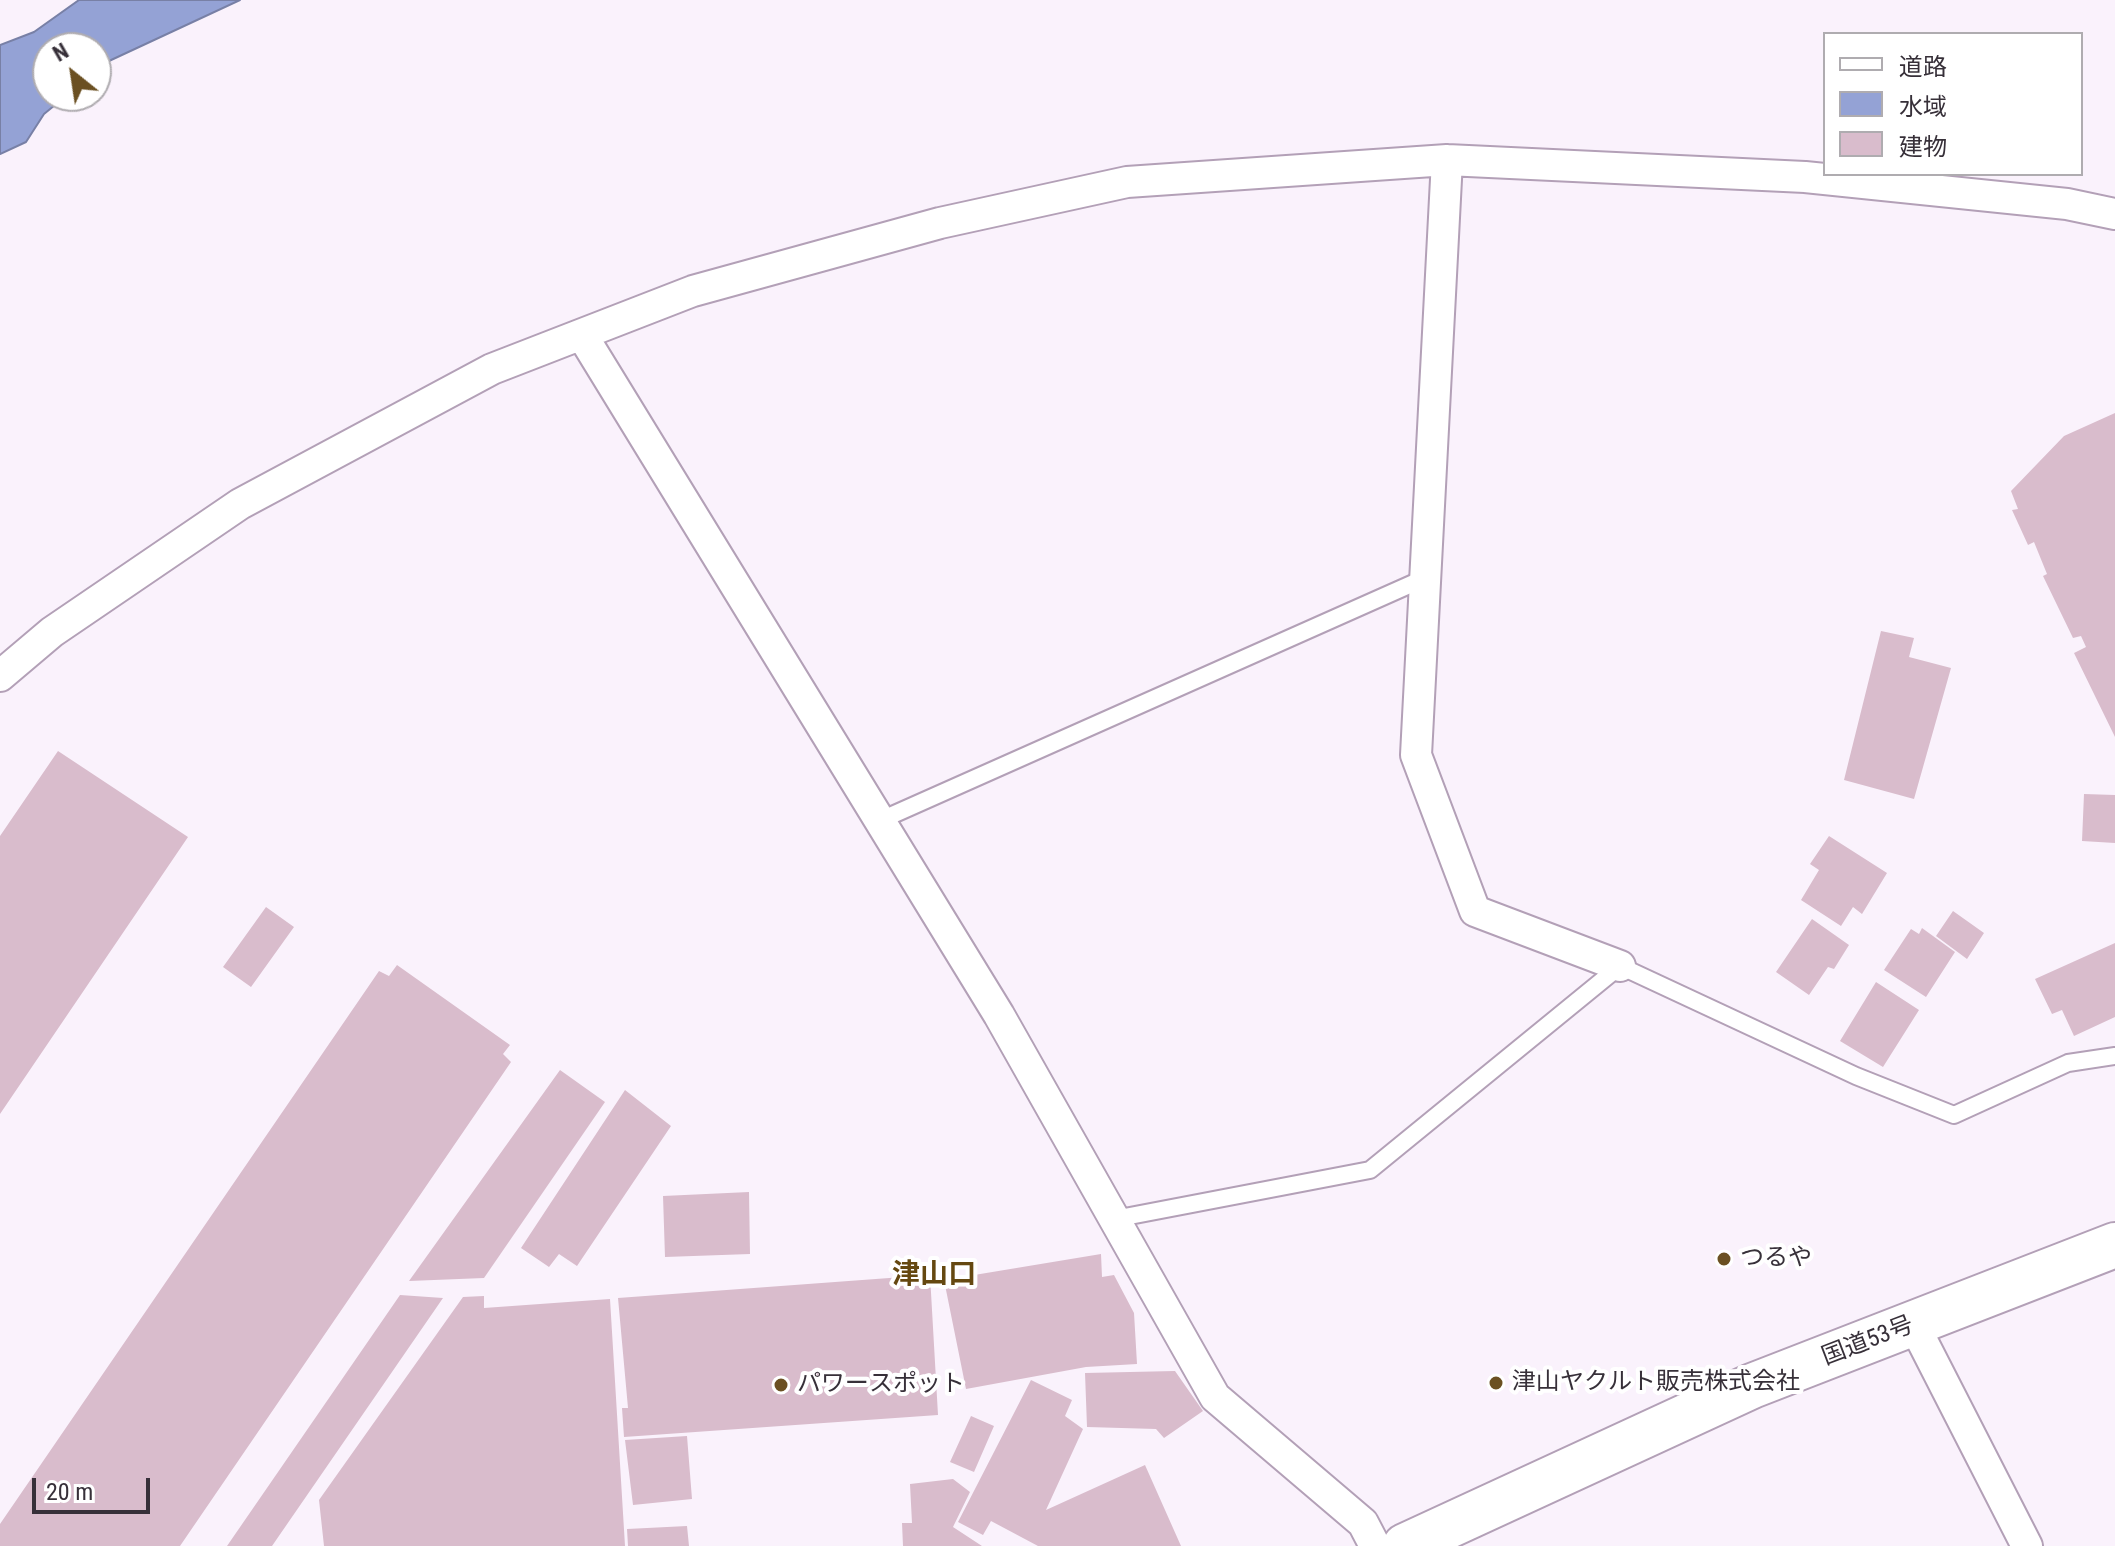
<!DOCTYPE html>
<meta charset="utf-8">
<style>
body{margin:0}
#map{position:relative;width:2115px;height:1546px;overflow:hidden;background:#faf2fc;font-family:"Roboto Condensed","Noto Sans JP",sans-serif}
canvas{display:block}
.legend{position:absolute;left:1823px;top:32px;width:260px;height:144px;box-sizing:border-box;background:#fff;border:2px solid #afacb0;margin:0;padding:10px 14px;list-style:none;font-size:24px;color:#373039}
.legend li{display:flex;align-items:center;gap:16px;height:40px}
.legend b{width:40px;border:2px solid #afacb0}
.north{position:absolute;left:32px;top:32px;width:80px;height:80px;box-sizing:border-box;background:#fff;border:2px solid #afacb0;border-radius:50%;rotate:330deg;font-size:22px;font-weight:700;line-height:32px;text-align:center;color:#373039}
.north::after{content:'';display:block;margin:auto;width:28px;height:36px;background:#6b5022;clip-path:polygon(50% 0,100% 100%,50% 72%,0 100%)}
.scale{position:absolute;left:32px;top:1478px;width:118px;height:36px;box-sizing:border-box;border:4px solid #373039;border-top:0;padding-left:10px;font-size:24px;line-height:28px;white-space:nowrap;color:#373039;-webkit-text-stroke:6px #fff;paint-order:stroke}
</style>
<div id="map">
<canvas width="2115" height="1546"></canvas>
<ul class="legend">
<li><b style="height:10px;background:#fff"></b>道路</li>
<li><b style="height:22px;background:#94a2d5"></b>水域</li>
<li><b style="height:22px;background:#d9bccc"></b>建物</li>
</ul>
<div class="north">N</div>
<div class="scale">20 m</div>
</div>
<script>
const g = document.querySelector('canvas').getContext('2d');
g.lineJoin = 'round';
function fill(path, color) { g.fillStyle = color; g.fill(path, 'evenodd'); }
function trace(path, color, width, dash) { g.strokeStyle = color; g.lineWidth = width; g.lineCap = dash ? 'butt' : 'round'; g.setLineDash(dash || []); g.stroke(path); }
function drawText(font, color, halo, rows, align = 'center') {
  g.font = font + ' "Roboto Condensed","Noto Sans JP",sans-serif'; g.lineWidth = 8; g.setLineDash([]); g.textBaseline = 'middle'; g.strokeStyle = halo; g.fillStyle = color; for (const [text, x, y, turn = 0] of rows) {
    g.save(); g.translate(x, y); g.rotate((+turn || 0) * Math.PI / 180); g.textAlign = isNaN(turn) ? turn : align; if (halo) g.strokeText(text, 0, 0); g.fillText(text, 0, 0); g.restore();
  }
}
const water = new Path2D(`
 M79 0H240L109 61 96 72V48H48V96H66L44 114 26 142 0 154V45L34 32Z`);
fill(water, '#94a2d5');
trace(water, '#7880a6', 2);
fill(new Path2D(`
 M2115 413V737L2074 653 2086 647 2081 636 2073 638 2043 576 2047 574 2034 542 2028 545 2012 510 2018 509 2011 491 2064 436Z
 M1881 631 1914 638 1909 657 1951 668 1914 799 1844 780Z
 M58 751 188 837 0 1114V836Z
 M2084 794 2115 795V843L2082 841Z
 M1829 836 1887 873 1862 914 1853 907 1841 926 1801 900 1819 870 1810 864Z
 M266 907 294 927 251 987 223 967Z
 M1953 911 1984 933 1967 959 1936 936Z
 M1812 919 1849 945 1834 969 1828 967 1809 995 1776 972Z
 M1922 928 1955 952 1926 997 1884 970 1911 929 1919 934Z
 M2115 943V1017L2074 1036 2062 1010 2052 1014 2035 979Z
 M397 965 510 1045 503 1054 511 1062 180 1546H0V1524L379 971 389 976Z
 M1876 982 1919 1010 1883 1067 1840 1041Z
 M560 1070 605 1102 484 1278 409 1281Z
 M625 1090 671 1126 577 1266 559 1254 549 1267 521 1248Z
 M749 1192 750 1254 665 1257 663 1196Z
 M1101 1254 1102 1277 1114 1275 1134 1313 1137 1364 1086 1367 966 1389 944 1280Z
 M930 1275 938 1415 624 1437 622 1408H628L618 1298Z
 M400 1295 443 1298 272 1546H227Z
 M484 1296V1308L610 1299 625 1546H324L319 1500 463 1297Z
 M1175 1371 1203 1411 1164 1438 1156 1429 1087 1427 1085 1373Z
 M1031 1380 1072 1400 1065 1416 1083 1429 1046 1510 1145 1465 1181 1546H1038L991 1521 983 1535 958 1522Z
 M971 1416 994 1426 974 1472 950 1462Z
 M687 1436 692 1499 633 1505 625 1440Z
 M953 1479 970 1492 953 1527 982 1546H903L902 1523H912L910 1484Z
 M687 1526 689 1546H628L627 1529Z`), '#d9bccc');
const lane = new Path2D(`
 M881 820 1425 578
 M1114 1219 1370 1170 1620 966 1856 1076 1954 1115 2068 1063 2115 1056`);
const street = new Path2D(`
 M1447 160 1416 755 1475 911 1620 966
 M582 335 999 1015 1215 1397 1363 1523 1375 1546
 M0 676 52 632 240 504 492 369 693 291 940 223 1127 182 1447 160 1805 177 2067 204 2115 214
 M1914 1325 2027 1546`);
const highway = new Path2D(`
 M1405 1546 1752 1386 2115 1245`);
trace(lane, '#b3a0b7', 20);
trace(street, '#b3a0b7', 34);
trace(highway, '#b3a0b7', 48);
trace(lane, '#fff', 16);
trace(street, '#fff', 30);
trace(highway, '#fff', 44);
for (const [x, y, r, color] of [
 [1724,1259,8,"#6b5022"],
 [1496,1383,8,"#6b5022"],
 [781,1385,8,"#6b5022"]
]) { const dot = new Path2D(); dot.arc(x, y, r, 0, 2 * Math.PI); g.fillStyle = color; g.fill(dot); trace(dot, '#fff', 3); }
drawText('24px', '#373039', '#fff', [
 ["つるや",1740,1259],
 ["津山ヤクルト販売株式会社",1512,1383],
 ["パワースポット",797,1385]
], 'left');
drawText('24px', '#373039', '#fff', [
 ["国道53号",1868,1342,-21]
]);
drawText('bold 28px', '#654810', '#fff', [
 ["津山口",934,1276]
]);
</script>
